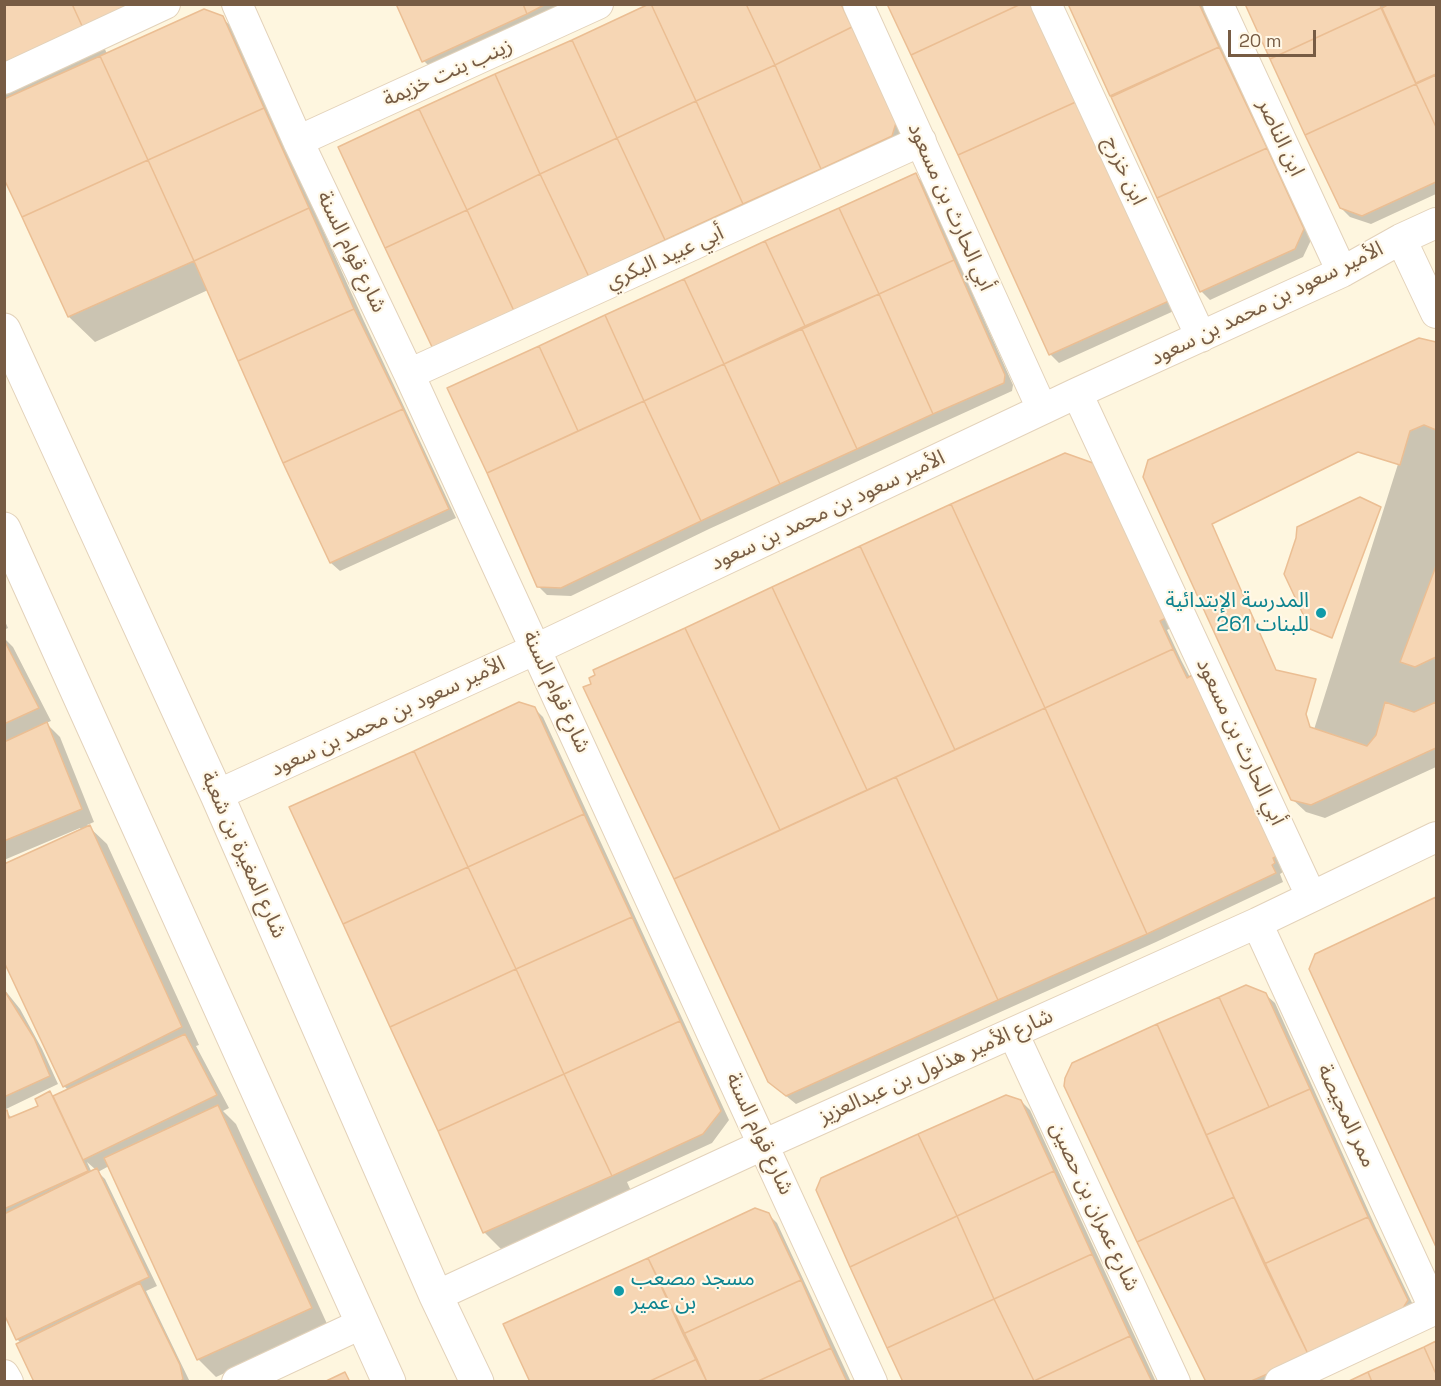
<!DOCTYPE html>
<meta charset="utf-8">
<style>
body{margin:0}
#map{position:relative;width:1441px;height:1386px;overflow:hidden;background:#fef6df;font-family:"Space Grotesk",sans-serif}
canvas{display:block}
.frame{position:absolute;inset:0;border:6px solid #775c44;pointer-events:none}
.scale{position:absolute;left:1228px;top:30px;width:88px;height:27px;box-sizing:border-box;border:3px solid #775c44;border-top:0;padding-left:8px;font-size:18px;line-height:21px;white-space:nowrap;color:#775c44;-webkit-text-stroke:4px #fff8e7;paint-order:stroke}
</style>
<div id="map">
<canvas width="1441" height="1386"></canvas>
<div class="frame"></div>
<div class="scale">20 m</div>
</div>
<script>
const g = document.querySelector('canvas').getContext('2d');
g.lineJoin = 'round';
function fill(path, color) { g.fillStyle = color; g.fill(path, 'evenodd'); }
function trace(path, color, width, dash) { g.strokeStyle = color; g.lineWidth = width; g.lineCap = dash ? 'butt' : 'round'; g.setLineDash(dash || []); g.stroke(path); }
function drawText(font, color, halo, rows, align = 'center') {
  g.font = font + ' "Space Grotesk","Noto Sans Arabic",sans-serif'; g.lineWidth = 4.5; g.setLineDash([]); g.textBaseline = 'middle'; g.strokeStyle = halo; g.fillStyle = color; for (const [text, x, y, turn = 0] of rows) {
    g.save(); g.translate(x, y); g.rotate((+turn || 0) * Math.PI / 180); g.textAlign = isNaN(turn) ? turn : align; if (halo) g.strokeText(text, 0, 0); g.fillText(text, 0, 0); g.restore();
  }
}
fill(new Path2D(`
 M4 4 98 33 107 54 222 18 232 27 363 319 456 518 340 571 331 563 208 290 95 342 69 317 4 175Z
 M398 4H572L432 69 424 61Z
 M651 4H844L904 132 443 357Z
 M889 4 1176 310 1059 363 1050 354Z
 M1069 4H1203L1312 238 1303 257 1210 300 1201 291Z
 M1247 4H1436V194L1371 224 1350 217 1341 208Z
 M916 175 924 184 1013 385 1012 391 709 529 571 596 547 595 538 586 449 389Z
 M1436 344V767L1325 818 1306 812 1292 799Z
 M1065 455 1175 626 1167 630 1181 660 1287 864 1280 867 1283 872 1280 874 1283 882 1156 942 796 1104 769 1082 585 688Z
 M4 619 8 628 4 630Z
 M4 638 13 647 51 721 46 723 60 737 94 822 87 825 107 844 199 1045 196 1046 229 1108 223 1111 236 1124 328 1326 216 1377 198 1359 109 1166 98 1172 105 1179 157 1286 146 1291 190 1382H36L21 1343 17 1339 4 1310V1110L12 1118 40 1106 50 1093 54 1097 68 1090 64 1086 82 831 80 828 4 860ZM87 1162 96 1170 92 1173Z
 M534 708 543 717 729 1120 712 1143 627 1182 636 1202 509 1257 484 1232Z
 M1436 899V1244L1310 969 1316 955Z
 M4 989 20 1009 42 1049 58 1084 4 1110Z
 M1265 994 1275 1003 1376 1228 1415 1309 1277 1382H1207L1066 1078Z
 M1021 1101 1030 1110 1156 1382H905Z
 M768 1214 777 1223 851 1382H531Z
 M1436 1342V1382H1350Z`), '#0003');
const building = new Path2D(`
 M4 4H72L83 28 4 63Z
 M72 4H133L83 28Z
 M396 4H523L527 14 422 62Z
 M523 4H546L527 14Z
 M649 4H651L696 101 617 138 572 40Z
 M651 4H746L775 65 696 101Z
 M746 4H841L852 27 775 65Z
 M887 4H1021L911 55Z
 M1021 4H1035L1078 101 958 155 911 55Z
 M1068 4H1199L1219 47 1110 96Z
 M1245 4H1380L1381 8 1270 59Z
 M1389 4H1436V74L1416 83 1382 8Z
 M1381 8 1416 84 1305 135 1270 59Z
 M204 9 223 16 264 108 148 160 100 56Z
 M852 27 896 123 892 136 821 169 775 65Z
 M572 40 617 138 540 174 495 74Z
 M1219 47 1267 148 1157 198 1111 97Z
 M100 56 148 160 22 217 4 179V99Z
 M775 65 821 169 743 204 696 101Z
 M495 74 540 174 467 210 419 109Z
 M1436 75V127L1416 84Z
 M1416 84 1436 127V182L1362 216 1340 208 1305 135Z
 M696 101 743 204 665 240 617 138Z
 M1078 101 1169 301 1049 355 958 155Z
 M264 108 309 208 194 261 148 160Z
 M419 109 467 210 385 248 338 147Z
 M617 138 665 240 589 277 540 174Z
 M1267 148 1304 229 1295 249 1200 292 1157 198Z
 M148 160 194 261 68 317 22 217Z
 M916 173 954 260 879 294 839 208Z
 M540 174 589 277 514 311 467 210Z
 M309 208 354 309 238 361 194 261Z
 M839 208 879 294 805 326 765 241Z
 M467 210 514 311 433 349 385 248Z
 M765 241 805 326 724 364 684 279Z
 M954 260 1005 375 1004 383 933 414 879 294Z
 M684 279 724 364 644 401 605 315Z
 M879 294 933 414 857 449 802 329Z
 M354 309 403 409 283 463 238 361Z
 M605 315 644 401 578 431 539 346Z
 M802 329 857 449 780 484 724 364Z
 M1419 338 1436 342V748L1311 805 1291 800 1143 477 1148 460Z
 M539 346 578 431 487 473 447 388Z
 M724 364 780 484 701 521 644 401Z
 M644 401 701 521 561 588 537 587 487 473Z
 M403 409 449 509 330 563 283 463Z
 M1424 425 1436 430V566L1400 662 1415 667 1436 657V702L1414 712 1385 702 1376 735 1367 746 1310 727 1306 714 1316 679 1276 670 1212 524 1358 452 1400 465 1410 431ZM1360 497 1381 507 1332 638 1310 629 1284 574 1296 538 1297 527Z
 M1065 453 1093 463 1168 617 1160 621 1173 649 1045 708 951 504Z
 M951 504 1045 708 955 750 860 546Z
 M860 546 955 750 867 790 772 587Z
 M772 587 867 790 780 830 685 628Z
 M685 628 780 830 674 879 583 687 591 684 589 678 595 675 593 670Z
 M4 640 39 708 4 724Z
 M1173 649 1187 678 1194 674 1280 855 1273 858 1275 863 1272 865 1276 873 1147 934 1045 708Z
 M519 702 535 707 584 814 468 867 414 751Z
 M1045 708 1147 934 998 1000 896 777Z
 M47 722 82 809 4 841V742Z
 M414 751 468 867 343 924 289 807Z
 M896 777 998 1000 786 1096 768 1082 674 879Z
 M584 814 632 917 516 969 468 867Z
 M90 825 182 1027 63 1087 4 962V864Z
 M468 867 516 969 390 1027 343 924Z
 M1436 897V1247L1309 969 1315 954Z
 M632 917 680 1021 564 1074 516 969Z
 M516 969 564 1074 438 1131 390 1027Z
 M1246 985 1266 993 1310 1089 1269 1107 1219 997Z
 M4 990 34 1038 50 1076 4 1097Z
 M1219 997 1269 1107 1206 1135 1157 1024Z
 M680 1021 721 1111 703 1134 612 1176 564 1074Z
 M1157 1024 1234 1197 1137 1242 1064 1086 1065 1078 1072 1063Z
 M185 1034 217 1095 83 1160 53 1096Z
 M564 1074 612 1176 483 1233 438 1131Z
 M1310 1089 1368 1217 1264 1264 1206 1135Z
 M50 1091 88 1171 4 1209V1111L7 1110 9 1118 38 1106 35 1099Z
 M1006 1095 1021 1100 1054 1171 957 1216 918 1134Z
 M218 1105 312 1308 197 1360 104 1158Z
 M918 1134 957 1216 850 1267 816 1190 821 1178Z
 M97 1168 149 1277 16 1340 4 1314V1214Z
 M1054 1171 1092 1254 994 1299 957 1216Z
 M1234 1197 1309 1356 1249 1382H1206L1137 1242Z
 M755 1208 769 1213 801 1280 683 1334 648 1258Z
 M957 1216 994 1299 887 1348 850 1267Z
 M1368 1217 1408 1300 1397 1318 1309 1356 1264 1264Z
 M1092 1254 1130 1336 1034 1381 994 1299Z
 M648 1258 697 1359 648 1382H530L503 1324Z
 M801 1280 831 1348 756 1382H707L683 1334Z
 M140 1283 180 1365 183 1379 180 1382H34L16 1344Z
 M994 1299 1034 1381 903 1382 887 1348Z
 M1130 1336 1152 1382H1034V1381Z
 M1436 1341V1374L1424 1347Z
 M1424 1347 1436 1374V1382H1372L1368 1372Z
 M831 1348 847 1382H756Z
 M697 1359 707 1382H648Z
 M345 1372 350 1382H324Z
 M1368 1372 1372 1382H1347Z`);
fill(building, '#f6d6b4');
trace(building, '#ebbe93', 1.5);
const minor = new Path2D(`
 M237 4 298 141 409 374 872 1382
 M858 4 1042 409
 M1046 4 1201 337
 M1218 4 1342 272
 M4 79 165 4
 M298 141 598 4
 M1401 239 1436 313
 M409 374 921 141
 M1077 393 1311 896
 M217 795 536 649 1077 393 1342 272 1401 239 1436 223
 M1257 923 1435 1310
 M1013 1033 1175 1382
 M436 1296 765 1144 1257 923 1436 837
 M4 1375 8 1382
 M237 1382 361 1324
 M1280 1382 1436 1309`);
const tertiary = new Path2D(`
 M4 330 217 795 436 1296 477 1382
 M4 529 389 1382`);
trace(minor, '#e3d2ba', 32);
trace(tertiary, '#e3d2ba', 35);
trace(minor, '#fff', 30);
trace(tertiary, '#fff', 33);
for (const [x, y, r, color] of [
 [1321,613,6,"#0f9aa8"],
 [619,1291,6,"#0f9aa8"]
]) { const dot = new Path2D(); dot.arc(x, y, r, 0, 2 * Math.PI); g.fillStyle = color; g.fill(dot); trace(dot, '#fff8e7', 2); }
drawText('21px', '#775c44', '#fff8e7', [
 ["زينب بنت خزيمة",448,73,-24],
 ["ابن الناصر",1280,138,65],
 ["ابن خزرج",1124,171,65],
 ["أبي الحارث بن مسعود",950,207,66],
 ["شارع قوام السنة",351,252,64],
 ["أبي عبيد البكري",665,258,-24],
 ["الأمير سعود بن محمد بن سعود",1267,304,-26],
 ["الأمير سعود بن محمد بن سعود",828,511,-25],
 ["شارع قوام السنة",556,692,65],
 ["الأمير سعود بن محمد بن سعود",388,717,-25],
 ["أبي الحارث بن مسعود",1240,742,65],
 ["شارع المغيرة بن شعبة",243,855,66],
 ["شارع الأمير هذلول بن عبدالعزيز",936,1067,-24],
 ["ممر المجيصة",1346,1116,65],
 ["شارع قوام السنة",759,1134,65],
 ["شارع عمران بن حصين",1094,1207,65]
]);
drawText('21px', '#0d838f', '#fff8e7', [
 ["المدرسة الإبتدائية",1309,601],
 ["261 للبنات",1309,625],
 ["مسجد مصعب",631,1279,"left"],
 ["بن عمير",631,1303,"left"]
], 'right');
</script>
